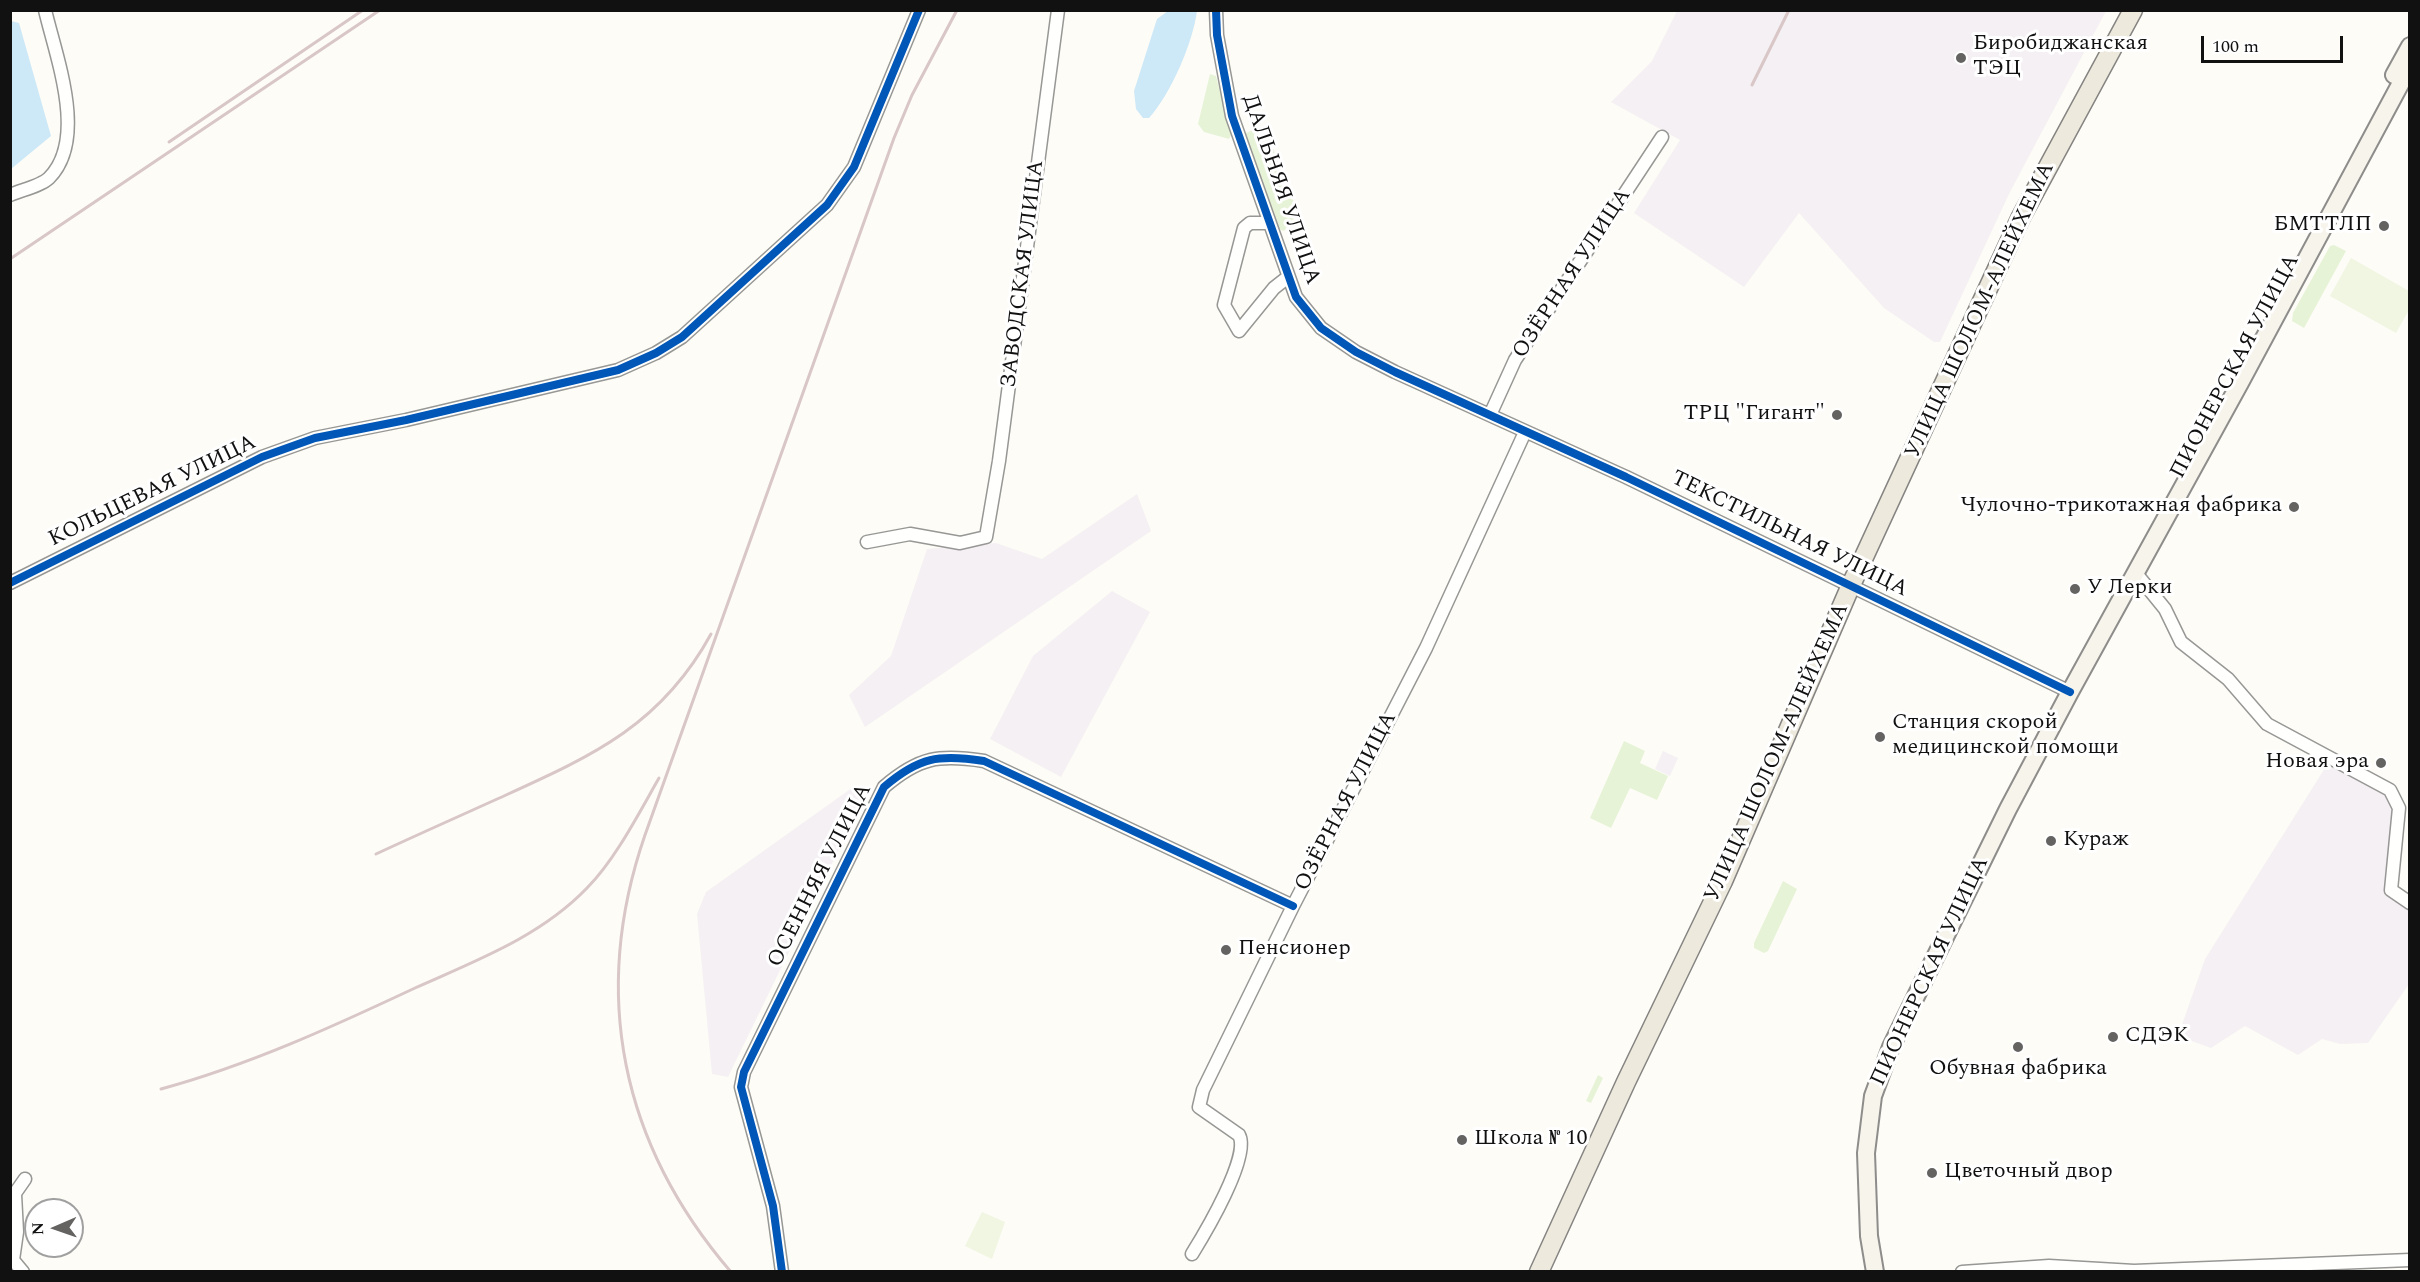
<!DOCTYPE html>
<meta charset="utf-8">
<style>
body{margin:0}
#map{position:relative;width:2420px;height:1282px;overflow:hidden;background:#fdfcf7;font-family:Spectral,serif}
canvas{display:block}
.frame{position:absolute;inset:0;border:12px solid #111;pointer-events:none}
.north{position:absolute;left:24px;top:1198px;width:60px;height:60px;box-sizing:border-box;background:#fff;border:2px solid #a0a0a0;border-radius:50%;rotate:268deg;font-size:16px;font-weight:700;line-height:24px;text-align:center;color:#111}
.north::after{content:'';display:block;margin:auto;width:21px;height:27px;background:#646362;clip-path:polygon(50% 0,100% 100%,50% 72%,0 100%)}
.scale{position:absolute;left:2201px;top:36px;width:142px;height:27px;box-sizing:border-box;border:3px solid #111;border-top:0;padding-left:8px;font-size:18px;line-height:21px;white-space:nowrap;color:#111;-webkit-text-stroke:4px #fff;paint-order:stroke}
</style>
<div id="map">
<canvas width="2420" height="1282"></canvas>
<div class="frame"></div>
<div class="north">N</div>
<div class="scale">100 m</div>
</div>
<script>
const g = document.querySelector('canvas').getContext('2d');
g.lineJoin = 'round';
function fill(path, color) { g.fillStyle = color; g.fill(path, 'evenodd'); }
function trace(path, color, width, dash) { g.strokeStyle = color; g.lineWidth = width; g.lineCap = dash ? 'butt' : 'round'; g.setLineDash(dash || []); g.stroke(path); }
function drawText(font, color, halo, rows, align = 'center') {
  g.font = font + ' Spectral,serif'; g.lineWidth = 6; g.setLineDash([]); g.textBaseline = 'middle'; g.strokeStyle = halo; g.fillStyle = color; for (const [text, x, y, turn = 0] of rows) {
    g.save(); g.translate(x, y); g.rotate((+turn || 0) * Math.PI / 180); g.textAlign = isNaN(turn) ? turn : align; if (halo) g.strokeText(text, 0, 0); g.fillText(text, 0, 0); g.restore();
  }
}
fill(new Path2D(`
 M1677 11V10L2106 11 2009 194 1940 342H1934L1884 308 1799 213 1744 287 1634 213 1680 140 1611 102 1652 61Z
 M1137 494 1151 531 865 727 849 695 891 656 927 549 996 543 1042 559Z
 M1112 591 1150 612 1061 777 990 739 1033 656Z
 M1663 751 1678 758 1670 776 1655 769Z
 M2330 760 2400 802 2387 878 2409 894V984L2368 1043 2340 1044 2322 1039 2298 1055 2245 1026 2211 1048 2178 1036 2205 959Z
 M856 785 866 794 728 1077 712 1074 697 914 706 892Z`), '#f5f0f3');
fill(new Path2D(`
 M1210 74 1216 76 1231 135 1229 139 1204 132 1198 124Z
 M1256 129 1269 138 1296 208V215L1284 231 1279 229 1243 134Z
 M2334 245 2346 251 2304 328 2292 321 2293 313 2330 246Z
 M1624 741 1645 751 1640 763 1668 776 1657 800 1630 788 1611 828 1590 818Z
 M1783 881 1797 889 1768 951 1764 953 1754 948V943Z
 M1598 1075 1603 1078 1591 1103 1586 1101Z`), '#e7f3d7');
fill(new Path2D(`
 M2351 258 2409 291V310L2396 333 2330 296Z
 M982 1212 1005 1222 992 1259 965 1246Z`), '#f0f6e1');
fill(new Path2D(`
 M1168 11H1197C1193 42 1171 94 1149 118H1143L1136 109 1134 91 1157 19Z
 M11 21 19 23 51 136 11 169Z`), '#cde8f7');
const street = new Path2D(`
 M1216 10 1217 35 1232 116 1296 297 1321 328 1356 352 1395 372 1626 477 2070 692
 M10 195C21 190 41 186 49 178 88 139 56 57 45 10
 M1269 223H1250L1244 228 1224 305 1239 331 1274 288 1288 277
 M1490 415 1515 360 1662 137
 M867 542 910 534 960 543 986 537 999 461 1058 10
 M2135 572 2165 609 2181 642 2228 679 2267 724 2390 790 2399 808 2391 890 2410 903
 M10 583 262 457 315 438 406 420 618 370 656 353 682 337 827 205 854 167 919 10
 M15 1194 17 1232 13 1260 23 1272
 M11 1199 25 1179
 M1192 1254C1205 1233 1251 1156 1239 1135L1199 1107 1203 1090 1293 906 1426 648 1525 432
 M782 1272 773 1206 741 1087 744 1072 884 787C919 757 939 754 984 761L1293 906
 M1962 1272 2049 1266 2134 1271 2410 1260`);
const secondary = new Path2D(`
 M2394 75 2410 46
 M1875 1272 1869 1236 1866 1153 1873 1096 1891 1047 2008 809 2070 692 2240 383 2410 66`);
const primary = new Path2D(`
 M1539 1272 1626 1082 1723 881 1851 585 2021 217 2133 10`);
trace(street, '#979795', 15);
trace(secondary, '#8e8d8b', 20);
trace(primary, '#858482', 21);
trace(street, '#fffffe', 12);
trace(secondary, '#f6f4eb', 16);
trace(primary, '#ede9dc', 18);
trace(new Path2D(`
 M1752 85 1789 10
 M169 142 363 10
 M10 259 380 10
 M376 854C419 834 462 815 506 795 594 755 662 724 711 634
 M161 1089C249 1065 332 1027 415 988 475 961 540 937 587 888 615 860 639 813 659 778
 M731 1272C621 1144 590 994 645 835L894 138 912 95 957 10`), '#d9c6c7', 3);
trace(new Path2D(`
 M1216 10 1217 35 1232 116 1296 297 1321 328 1356 352 1395 372 1626 477 2070 692
 M10 583 262 457 315 438 406 420 618 370 656 353 682 337 827 205 854 167 919 10
 M782 1272 773 1206 741 1087 744 1072 884 787C919 757 939 754 984 761L1293 906`), '#0057b8', 8);
for (const [x, y, r, color] of [
 [1961,58,6,"#646362"],
 [2384,226,6,"#646362"],
 [1837,415,6,"#646362"],
 [2294,507,6,"#646362"],
 [2075,589,6,"#646362"],
 [1880,737,6,"#646362"],
 [2381,763,6,"#646362"],
 [2051,841,6,"#646362"],
 [1226,950,6,"#646362"],
 [2113,1037,6,"#646362"],
 [2018,1047,6,"#646362"],
 [1462,1140,6,"#646362"],
 [1932,1173,6,"#646362"]
]) { const dot = new Path2D(); dot.arc(x, y, r, 0, 2 * Math.PI); g.fillStyle = color; g.fill(dot); trace(dot, '#fff', 2); }
drawText('22px', '#111', '#fff', [
 ["Биробиджанская",1973,45],
 ["ТЭЦ",1973,70],
 ["БМТТЛП",2372,226,"right"],
 ["ТРЦ \"Гигант\"",1825,415,"right"],
 ["Чулочно-трикотажная фабрика",2282,507,"right"],
 ["У Лерки",2087,589],
 ["Станция скорой",1892,724],
 ["медицинской помощи",1892,749],
 ["Новая эра",2369,763,"right"],
 ["Кураж",2063,841],
 ["Пенсионер",1238,950],
 ["СДЭК",2125,1037],
 ["Обувная фабрика",2018,1070,"center"],
 ["Школа № 10",1474,1140],
 ["Цветочный двор",1944,1173]
], 'left');
drawText('22px', '#111', '#fff', [
 ["ДАЛЬНЯЯ УЛИЦА",1280,190,71],
 ["ЗАВОДСКАЯ УЛИЦА",1024,274,-83],
 ["ОЗЁРНАЯ УЛИЦА",1573,274,-57],
 ["УЛИЦА ШОЛОМ-АЛЕЙХЕМА",1981,311,-65],
 ["ПИОНЕРСКАЯ УЛИЦА",2236,367,-62],
 ["КОЛЬЦЕВАЯ УЛИЦА",153,492,-26],
 ["ТЕКСТИЛЬНАЯ УЛИЦА",1789,535,26],
 ["УЛИЦА ШОЛОМ-АЛЕЙХЕМА",1778,753,-66],
 ["ОЗЁРНАЯ УЛИЦА",1347,802,-63],
 ["ОСЕННЯЯ УЛИЦА",821,876,-63],
 ["ПИОНЕРСКАЯ УЛИЦА",1931,972,-65]
]);
</script>
